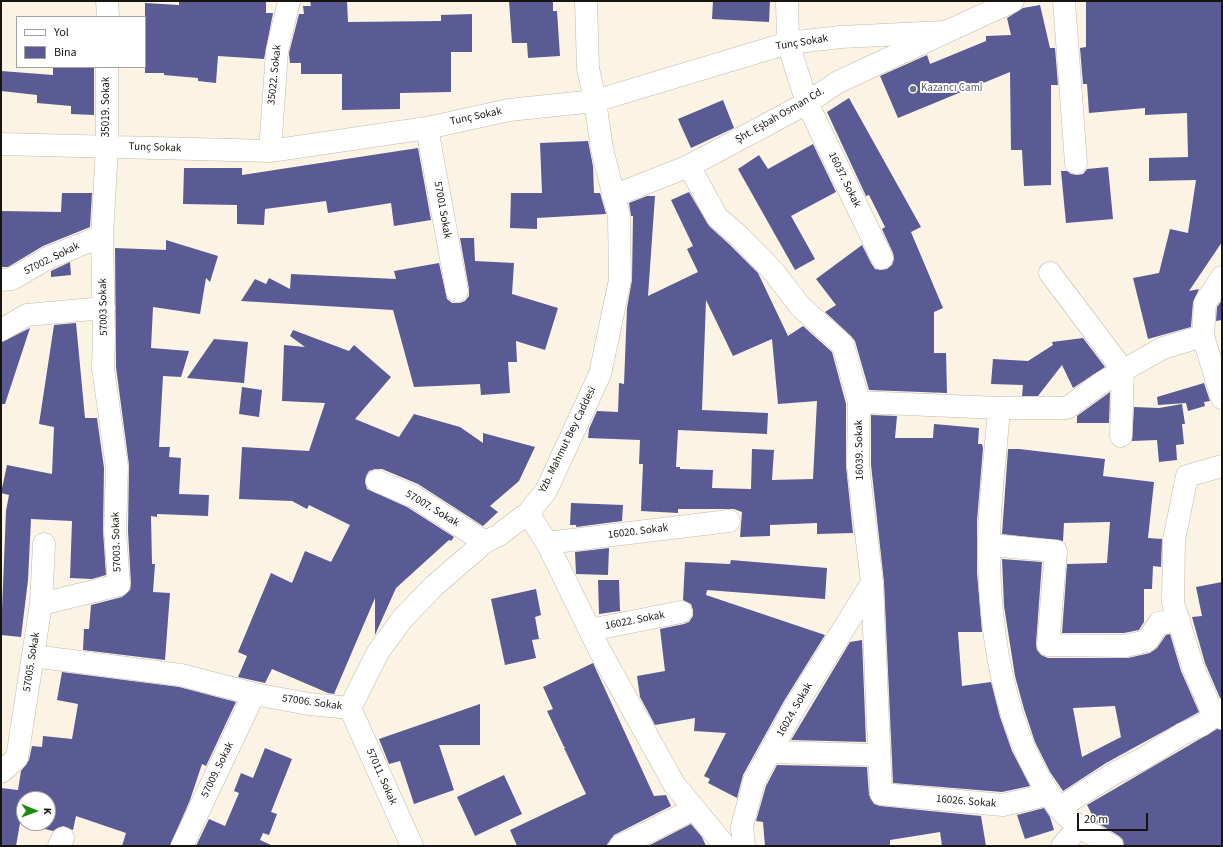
<!DOCTYPE html>
<meta charset="utf-8">
<style>
body{margin:0}
#map{position:relative;width:1223px;height:847px;overflow:hidden;background:#fbf4e5;font-family:"Source Sans 3",sans-serif}
canvas{display:block}
.frame{position:absolute;inset:0;border:2px solid #171510;pointer-events:none}
.legend{position:absolute;left:16px;top:16px;width:130px;height:52px;box-sizing:border-box;background:#fff;border:1px solid #a2a19f;margin:0;padding:5px 7px;list-style:none;font-size:12px;color:#171510}
.legend li{display:flex;align-items:center;gap:8px;height:20px}
.legend b{width:20px;border:1px solid #a2a19f}
.north{position:absolute;left:16px;top:791px;width:40px;height:40px;box-sizing:border-box;background:#fff;border:1px solid #a2a19f;border-radius:50%;rotate:91deg;font-size:11px;font-weight:700;line-height:16px;text-align:center;color:#171510}
.north::after{content:'';display:block;margin:auto;width:14px;height:18px;background:#1a8b0e;clip-path:polygon(50% 0,100% 100%,50% 72%,0 100%)}
.scale{position:absolute;left:1077px;top:813px;width:71px;height:18px;box-sizing:border-box;border:2px solid #171510;border-top:0;padding-left:5px;font-size:12px;line-height:14px;white-space:nowrap;color:#171510;-webkit-text-stroke:3px #fff;paint-order:stroke}
</style>
<div id="map">
<canvas width="1223" height="847"></canvas>
<div class="frame"></div>
<ul class="legend">
<li><b style="height:5px;background:#fff"></b>Yol</li>
<li><b style="height:11px;background:#5a5a95"></b>Bina</li>
</ul>
<div class="north">K</div>
<div class="scale">20 m</div>
</div>
<script>
const g = document.querySelector('canvas').getContext('2d');
g.lineJoin = 'round';
function fill(path, color) { g.fillStyle = color; g.fill(path, 'evenodd'); }
function trace(path, color, width, dash) { g.strokeStyle = color; g.lineWidth = width; g.lineCap = dash ? 'butt' : 'round'; g.setLineDash(dash || []); g.stroke(path); }
function drawText(font, color, halo, rows, align = 'center') {
  g.font = font + ' "Source Sans 3",sans-serif'; g.lineWidth = 4; g.setLineDash([]); g.textBaseline = 'middle'; g.strokeStyle = halo; g.fillStyle = color; for (const [text, x, y, turn = 0] of rows) {
    g.save(); g.translate(x, y); g.rotate((+turn || 0) * Math.PI / 180); g.textAlign = isNaN(turn) ? turn : align; if (halo) g.strokeText(text, 0, 0); g.fillText(text, 0, 0); g.restore();
  }
}
fill(new Path2D(`
 M179 1H266V13H273L264 59 218 56 216 83 198 81V78L164 75V73H145V3L179 5Z
 M310 1H347L348 22 441 21V15L472 14V52H451V92L400 93V109L342 110V74H301V63H290L289 53 299 14H304L303 6H311Z
 M509 1H553V11H557L560 56 528 58 527 43H512Z
 M713 1H770L769 22 712 19Z
 M1086 1H1222V242L1189 291 1199 289 1193 302 1191 327 1148 339 1133 278 1159 273 1170 229 1188 233 1196 180 1149 181V158L1188 157 1187 113 1145 115V108L1089 113 1087 84H1083L1080 48 1086 47Z
 M1040 5 1050 48H1055L1058 85H1051V185L1024 186 1022 150H1011L1010 72 898 118 880 76 927 55 930 64 986 41V36L1011 35 1007 18 1023 8Z
 M53 67H94V115L71 114V106L37 103V95L1 91V71L53 75Z
 M849 98 921 227 911 232 943 308 934 312V353H946L947 393 869 390 855 341 851 336 825 312 836 305 816 279 862 245 871 263 875 269 881 270 887 269 892 265 894 259 893 253 882 229 885 227 869 195 866 196 827 112Z
 M723 100 734 128 691 148 678 119Z
 M588 141 593 166 594 193H600L606 214 537 218V229L510 228 511 193H542L540 143Z
 M813 144 836 192 791 216 815 259 795 270 738 169 759 155 768 169Z
 M418 148 431 220 394 226 391 203 328 213 326 201 265 209 264 225 237 224V205L183 204 184 168H242V175Z
 M1108 167 1113 219 1066 223 1061 171H1067L1071 174 1077 175 1083 174 1087 169Z
 M689 192 709 226 730 245 758 273 788 336 803 326 832 352 846 404V466L853 533 817 534V523L770 525V536L740 537 742 512 734 509H678V513L641 511 643 464H639L640 440 588 438 589 429 597 411 618 412 619 383 624 384 627 308 632 280 633 216H631L629 203 647 196H655L648 296 698 272 687 249 693 246 671 200ZM706 300 733 356 772 339 778 404 817 401 813 479 772 480 774 450 752 449 751 489 712 488 713 470 680 469V467H676L678 430 767 434 768 413 702 410Z
 M62 193H92L90 227 43 246 8 267H1V211L61 212Z
 M460 238H474L475 261 514 263 512 294 558 308 545 350 516 341 517 362H508L510 393 481 395 480 384 414 387 393 310 241 301 255 279 266 284 269 278 290 289 291 274 396 279 394 271 439 263 447 299 452 303H460L465 301 469 296V289Z
 M166 240 218 256 210 282 206 278 200 314 153 307 151 348 189 351 181 377 163 376 159 447H170L169 457 181 458 179 494 209 495 208 516 157 514V517L151 516 152 564H155L153 592 170 593 165 660 83 650 84 629H89L91 605 122 597 130 590 131 584 128 531 129 465 116 367 115 248 166 250Z
 M70 262 71 275 51 277V271Z
 M1222 300V320L1216 321 1217 307Z
 M76 323 85 418H97L104 468 103 531 106 575 92 579 70 578 72 521 31 519 28 580 21 637 1 635 6 511 9 495 1 493 7 465 52 474 54 427 39 424 54 325Z
 M30 328 5 404H1V345L2 342Z
 M293 330 349 351 354 345 391 377 355 419 399 437 414 414 460 427 483 443V433L535 447 519 481 490 506 498 512 483 526 418 484 382 469H375L369 471 366 476 365 482 367 489 407 507 454 537 451 541 449 540 396 588 375 635V598L334 694 328 693 272 669 265 683 238 677 247 656 238 652 271 573 292 583 305 551 331 562 350 525 309 505 307 509 292 501 239 499 242 447 309 451 325 403 282 401 284 345 305 347 290 336Z
 M1083 338 1105 367 1073 388 1062 365 1038 396H1022L1023 385 991 384 993 359 1028 361 1053 345 1052 342Z
 M214 339 248 342 244 383 187 378Z
 M1204 383 1210 401 1204 402 1205 406 1188 411 1186 403 1158 405 1157 397Z
 M242 387 262 390 259 417 239 414Z
 M1110 392 1109 423H1077V416Z
 M1182 404 1185 424H1182L1184 444 1176 445 1177 460 1159 462 1157 440 1132 441 1134 407 1159 408Z
 M871 415 897 416 895 438H933L934 424 979 428 978 444H982L983 448 977 521V573L982 632H958L962 686 991 682 1000 717 1012 751 1030 786 1002 792 893 783 884 582 871 465Z
 M1008 449H1019L1105 459 1103 476 1154 482 1148 538 1162 539 1161 567 1153 566 1152 589H1144V622L1139 630 1124 633H1062L1067 564 1107 563 1110 522 1064 523 1063 541 1002 534Z
 M571 503 623 505 622 521 576 527V525H570Z
 M609 548 608 575 576 574 575 552Z
 M1002 559 1042 562 1036 644 1037 650 1041 655 1048 658H1128L1150 653 1157 648 1166 635 1170 634 1181 671 1199 712 1106 763 1063 791 1050 772 1035 742 1024 709 1015 676 1004 606ZM1115 706 1121 737 1082 757 1073 708Z
 M731 560 827 568 825 599 707 590 706 595 825 635 784 701 743 775 737 798 708 783 710 779 704 776 726 733 694 731 695 718 655 725 640 697 637 676 665 671 660 629 684 624 689 622 693 616V610L691 604 683 600 685 562 730 564Z
 M598 580H619L620 611 599 614Z
 M1222 582V697L1220 698 1205 663 1192 617 1202 616 1196 587Z
 M536 589 541 615 535 617 539 639 532 640 536 658 505 665 491 599Z
 M862 640 866 742 791 740 850 642Z
 M593 663 654 796 666 795 671 806 614 835 606 846H517L510 830 586 794 564 748 566 747H564L547 711 553 709 543 687Z
 M62 672 179 687 236 702 206 766 202 764 190 800 170 846H122L126 833 76 816 73 830 63 826 53 831 20 823 16 846H1V788L18 790 21 771 29 760 32 746 42 747 43 736 72 739 78 704 57 700ZM24 799H48V823H24Z
 M480 704V745H439L454 790 414 804 400 761 389 764 379 739Z
 M1217 729 1222 730V846H1124L1123 840 1119 836 1096 822 1102 815 1094 818 1087 805Z
 M265 748 292 759 271 812 277 814 269 835 263 833 260 840 273 846H196L209 819 225 826 239 793 234 791 241 773 253 778Z
 M777 765 867 767 869 795 874 804 880 806 981 816 986 846H942L940 832 890 840V846H765L763 822 756 821 766 786Z
 M504 775 522 814 475 836 457 797Z
 M1044 808 1050 817 1054 830 1025 839 1017 815Z
 M691 824 702 837 706 846H648Z`), '#5a5a95');
const minor = new Path2D(`
 M107 1 108 17
 M787 1 788 43 807 103 882 258
 M1064 1 1076 163
 M427 128 457 291
 M1 144 270 151 427 128 509 110 595 101 788 43 841 37 944 32
 M270 151 277 51 289 1
 M689 166 717 217 739 236 774 272 800 306 843 345 859 402 858 466 872 583 881 794 1003 805 1050 794
 M613 196 689 166 807 103 838 82 1013 1
 M1050 273 1123 370 1121 436
 M1222 277 1205 303 1203 336 1222 398
 M1 280 12 279 48 258 102 236
 M1 330 27 315 104 308
 M859 402 999 408C996 451 990 495 989 538 988 628 1003 733 1058 807 1071 824 1094 835 1112 846
 M999 408H1067L1101 383 1163 348 1203 336
 M1222 466 1187 476 1174 540 1173 603 1193 667 1210 707 1219 713 1222 718
 M377 481 413 496 485 542
 M528 513 547 543 600 651 674 784 725 846
 M547 543 729 521
 M990 545 1056 551 1048 645 1125 646 1147 641 1159 623 1179 620
 M41 604 119 585 115 531 117 467 103 368 104 336 102 236 107 147V67
 M590 630 681 612
 M33 656 181 675 254 694 309 704 350 708
 M350 708 378 652 403 618 434 586 485 542 499 535 528 513 546 491 600 374 620 280 619 216 602 149 595 101 588 68 586 1
 M350 708 412 846
 M771 752 879 755
 M1 772 17 758 41 604 44 544
 M1059 808 1113 774 1144 758 1182 734 1202 725 1222 710
 M59 846 63 838
 M182 846 254 694
 M620 846 694 809
 M744 846 742 827 754 781 795 707 872 583
 M1062 846 1080 826`);
trace(minor, '#c0b9ab', 23);
trace(minor, '#fff', 22);
for (const [x, y, r, color] of [
 [913,89,4,"#6b7280"]
]) { const dot = new Path2D(); dot.arc(x, y, r, 0, 2 * Math.PI); g.fillStyle = color; g.fill(dot); trace(dot, '#fff', 1.5); }
drawText('11px', '#171510', '#fff', [
 ["Tunç Sokak",802,43,-9],
 ["35022. Sokak",275,75,-84],
 ["35019. Sokak",107,107,-90],
 ["Şht. Eşbah Osman Cd.",780,116,-30],
 ["Tunç Sokak",476,117,-12],
 ["Tunç Sokak",155,148,2],
 ["16037. Sokak",844,180,64],
 ["57001 Sokak",442,210,80],
 ["57002. Sokak",52,259,-26],
 ["57003 Sokak",104,307,-91],
 ["Yzb. Mahmut Bey Caddesi",568,440,-64],
 ["16039. Sokak",860,450,-91],
 ["57007. Sokak",432,509,31],
 ["16020. Sokak",638,532,-7],
 ["57003. Sokak",117,542,-92],
 ["16022. Sokak",635,621,-11],
 ["57005. Sokak",32,662,-81],
 ["57006. Sokak",312,703,8],
 ["16024. Sokak",795,710,-60],
 ["57009. Sokak",218,770,-64],
 ["57011. Sokak",381,777,66],
 ["16026. Sokak",966,802,5]
]);
drawText('11px', '#5b616d', '#fff', [
 ["Kazancı Cami",921,89]
], 'left');
</script>
